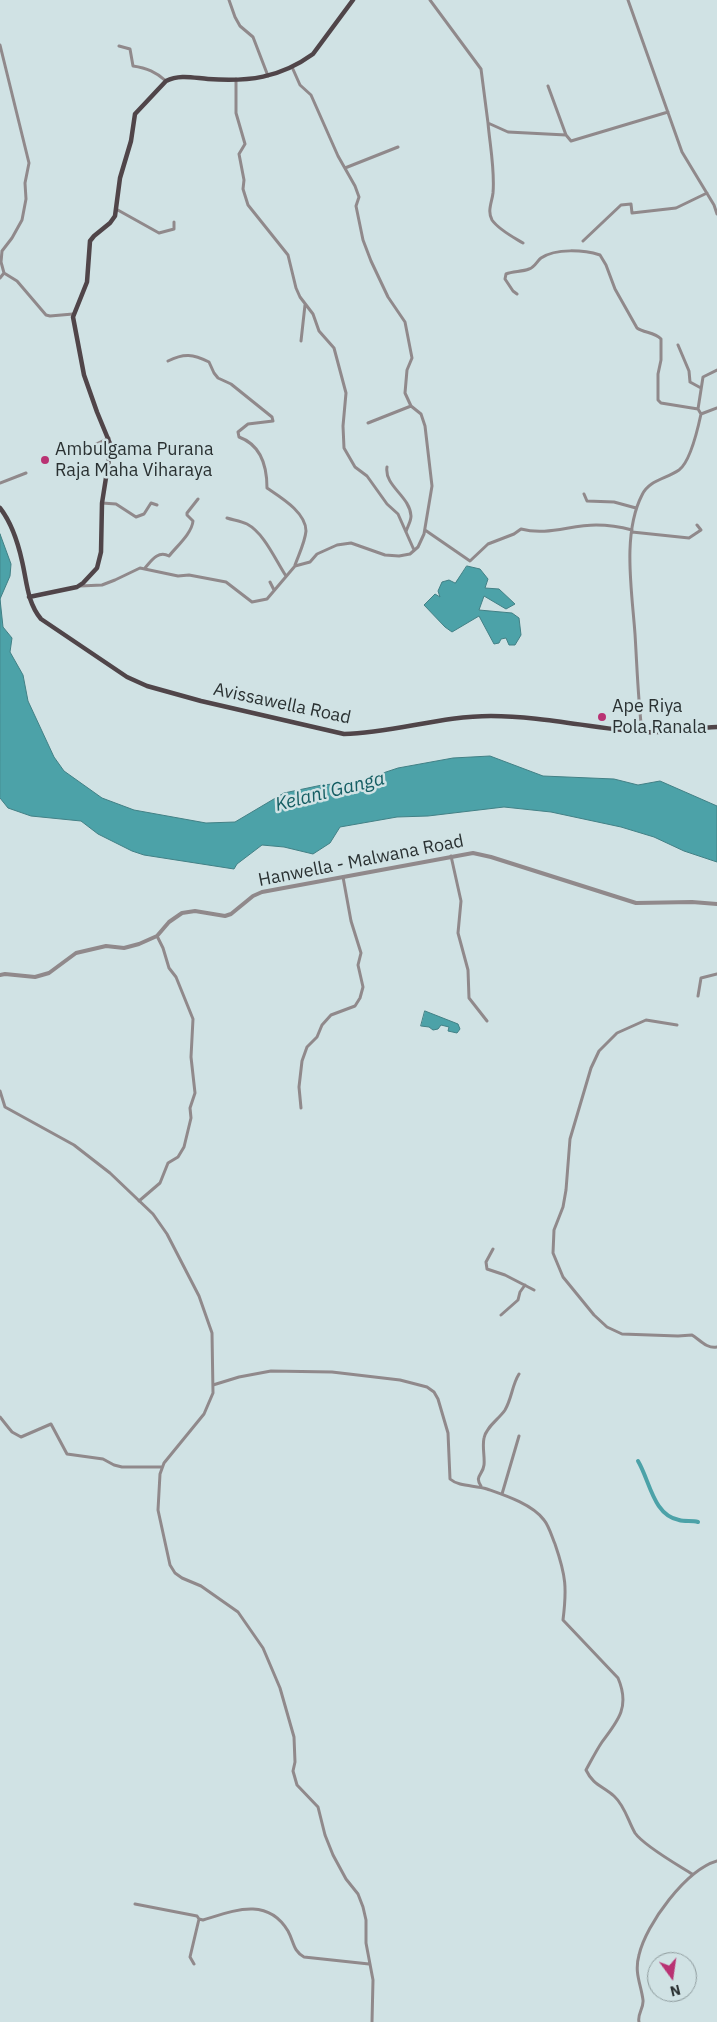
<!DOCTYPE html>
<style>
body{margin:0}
#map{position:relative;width:717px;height:2022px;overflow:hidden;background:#d0e2e4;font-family:"IBM Plex Sans",sans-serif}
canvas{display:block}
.north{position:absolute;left:647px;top:1952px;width:50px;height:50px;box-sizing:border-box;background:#d0e2e4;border:1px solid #8e9b9d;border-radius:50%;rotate:166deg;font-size:14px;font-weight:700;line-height:20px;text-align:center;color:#2a3132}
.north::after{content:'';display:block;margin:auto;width:18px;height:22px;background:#b93273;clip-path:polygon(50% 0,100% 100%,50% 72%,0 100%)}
</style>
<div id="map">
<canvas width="717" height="2022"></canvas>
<div class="north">N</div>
</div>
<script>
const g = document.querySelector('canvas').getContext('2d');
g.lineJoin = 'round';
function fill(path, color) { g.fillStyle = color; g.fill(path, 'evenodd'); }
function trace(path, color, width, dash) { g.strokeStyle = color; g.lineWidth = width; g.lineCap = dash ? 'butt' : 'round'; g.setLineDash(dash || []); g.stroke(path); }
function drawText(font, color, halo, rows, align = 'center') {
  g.font = font + ' "IBM Plex Sans",sans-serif'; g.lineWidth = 5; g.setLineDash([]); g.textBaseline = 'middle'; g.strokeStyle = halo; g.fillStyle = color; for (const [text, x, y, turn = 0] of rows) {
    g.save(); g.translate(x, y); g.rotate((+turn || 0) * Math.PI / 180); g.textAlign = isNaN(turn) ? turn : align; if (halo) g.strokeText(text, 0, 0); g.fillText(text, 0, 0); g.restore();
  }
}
const water = new Path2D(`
 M0 534 11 564 10 576 0 599 3 627 12 638 10 652 23 675 28 701 54 757 64 771 102 798 134 810 206 823 235 822 284 793 322 785 356 782 398 768 453 758 490 756 543 776 614 779 638 785 660 781 717 806V862L684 851 654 837 621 827 551 812 504 807 428 816 397 817 340 827 330 843 313 854 284 847 262 845 237 864 234 869 144 855 132 851 98 834 81 821 31 816 8 808 0 798Z
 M467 566 480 569 488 579 485 588 499 589 515 604 506 609 484 596 479 610 512 613 519 618 521 635 515 645H509L506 638 501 639 499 643 494 644 479 616 452 632 445 627 424 605 435 594 440 597 438 591 442 582 449 580 455 583Z
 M425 1011 458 1024 460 1029 457 1033 448 1031 449 1027 441 1025 438 1029 433 1030 429 1027 421 1026Z`);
fill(water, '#4ca2a8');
trace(water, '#428085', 1);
trace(new Path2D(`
 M638 1461C650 1481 653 1515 679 1520 685 1522 692 1520 698 1522`), '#4ca2a8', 4);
trace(new Path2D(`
 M229 0 235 17 240 26 253 37 268 76
 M430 0 481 69 488 123 508 132 566 135
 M628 0 682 152 714 205 717 214
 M0 45 29 163 25 183 26 199 22 220 12 238 2 251 1 262 4 273 0 278
 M119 46 130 49 133 66C147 68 156 72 166 81
 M236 79V113L245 144 239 154 244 180 243 189 248 205 288 255 296 288 300 297 313 314 319 331 334 348 346 393 343 426 344 448 355 467 367 476 387 504 398 514 414 550
 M548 86 566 135 571 141 668 112
 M488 123C490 146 495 170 493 193 492 202 487 211 492 220 499 230 513 237 523 243
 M345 168 398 147
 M116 209 159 233 174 229V222
 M583 241 621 205 631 204 632 213 676 208 707 193
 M4 273 17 281 46 315 50 316 73 314
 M517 294 513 291 505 279 506 274C513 271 522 272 529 269 535 267 537 261 541 258 556 248 584 250 600 255L606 265 615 289 637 328C644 333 655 332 661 339V360L658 374V400L661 403 698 409 701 414
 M301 341 305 305
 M678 345 689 371 690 382 701 388
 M168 361C184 353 193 354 209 362L214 373 218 378 231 384 272 417 273 421 248 424 238 432 239 437C261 445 267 466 267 488 280 497 306 512 306 531 305 542 299 554 295 565
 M698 409 703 377 717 370
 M368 423 411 406
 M79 452 109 438
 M387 467C384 486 410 496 411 516 411 522 407 527 406 532
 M0 483 26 473
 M584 494 587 501 614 502 636 508
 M102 503 116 504 136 517 144 514 151 503 157 505
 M227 518C233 520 241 521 247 524 264 533 275 559 286 576
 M425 530 470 561 488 544 514 534 521 529C547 536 570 525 596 525 608 525 621 527 632 530
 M632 532 689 538 701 530 697 525
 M145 568C151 561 158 550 169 556 177 546 192 533 193 521L187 515V513L198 499
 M270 582 274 590
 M80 586 102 585 115 580 140 568 178 576 189 575 226 582 252 602 267 599 295 566 310 562 317 554 337 545 351 543 385 555 399 556 410 554 418 547 424 534 432 486 425 426 421 414 411 406 405 393 407 370 412 358 405 322 388 297 371 261 363 240 356 206 359 197 355 186 338 156 311 95 300 85 292 67
 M642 732C638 699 637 666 635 634 632 591 622 534 642 495 649 480 666 479 679 470 690 462 698 428 701 414L717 408
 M451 856 461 901 458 933 468 970 469 998 487 1021
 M698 996 701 978 717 974
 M677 1025 646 1020 617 1033 599 1051 591 1068 570 1139 566 1190 563 1207 554 1230 553 1253 563 1277 594 1315 607 1327 622 1334 678 1336 692 1335C700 1340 707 1349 717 1347
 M0 1091 5 1107 74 1145 110 1173 153 1214 167 1234 199 1296 212 1333 213 1393 204 1414 164 1463 160 1474 158 1510 170 1565 175 1573 182 1578 201 1586 238 1612 263 1648 280 1688 294 1737 295 1762 293 1771 297 1785 318 1807 325 1835 333 1855 346 1879 358 1894 363 1907 366 1920V1943L373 1980 372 2022
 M301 1108 299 1087 302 1061 307 1047 317 1037 322 1025 331 1015 355 1006 360 998 363 987 358 965 361 953 351 921 343 877
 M139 1201 160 1183 168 1163 178 1157 184 1147 191 1118 190 1108 195 1093 191 1057 193 1019 176 977 169 968 163 948 157 936
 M493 1249 486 1262 487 1269 505 1275 534 1290
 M501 1315 518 1300 520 1292 525 1285
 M213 1385 239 1377 271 1371 332 1372 400 1380 427 1387 434 1392 438 1399 448 1433 450 1479C459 1487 475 1485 487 1489 504 1495 532 1504 544 1520 549 1526 552 1537 555 1544 566 1576 567 1588 563 1620L618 1678C630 1706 619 1720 602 1742 596 1751 591 1761 586 1770 593 1785 603 1786 614 1796 625 1806 628 1821 635 1833 644 1846 678 1865 692 1874
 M0 1417 12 1432 21 1437 51 1424 67 1454 103 1459 114 1465 122 1467H162
 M481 1486C474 1476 483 1475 484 1465 485 1457 482 1447 484 1438 486 1427 499 1419 505 1410 512 1398 512 1385 519 1374
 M502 1494 519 1436
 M135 1904 197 1916 199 1919 203 1920C233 1911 267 1896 288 1931 294 1942 293 1951 304 1957L369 1964
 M194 1964 190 1957 199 1919
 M639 2022C637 2014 644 2008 643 2000 641 1984 634 1973 639 1955 646 1924 686 1870 717 1861`), '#90898b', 3);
trace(new Path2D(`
 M0 975 5 974 35 977 49 973 76 953 106 946 124 948 139 944 157 936 169 922 182 913 195 911 225 916 231 914 253 896 262 892 473 853 491 857 636 903 692 902 717 904`), '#90898b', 4);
trace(new Path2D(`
 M0 508C11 522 18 543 22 561 27 582 27 602 41 619L127 677 147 686 201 701 344 734C393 733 441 716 491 716 541 716 591 728 641 732 667 734 692 728 717 727
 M29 597 77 587 83 583 97 568 101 552 102 503 111 446 97 412 84 375 73 317 87 282 90 241 94 236 110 223 115 216 120 178 131 141 135 114 166 81C180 74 194 78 208 79 248 82 280 78 313 54L353 0`), '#504549', 4.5);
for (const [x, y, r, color] of [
 [45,460,5,"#b93273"],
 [602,717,5,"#b93273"]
]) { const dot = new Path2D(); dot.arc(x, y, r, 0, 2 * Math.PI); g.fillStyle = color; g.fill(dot); trace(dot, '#d0e2e4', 2); }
drawText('18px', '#2a3132', '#d0e2e4', [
 ["Ambulgama Purana",55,450],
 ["Raja Maha Viharaya",55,471],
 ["Ape Riya",612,707],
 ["Pola Ranala",612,728]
], 'left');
drawText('18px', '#2a3132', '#d0e2e4', [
 ["Avissawella Road",282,704,12],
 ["Hanwella - Malwana Road",361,861,-11]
]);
drawText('italic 19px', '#145d62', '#d0e2e4', [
 ["Kelani Ganga",330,792,-14]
]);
</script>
